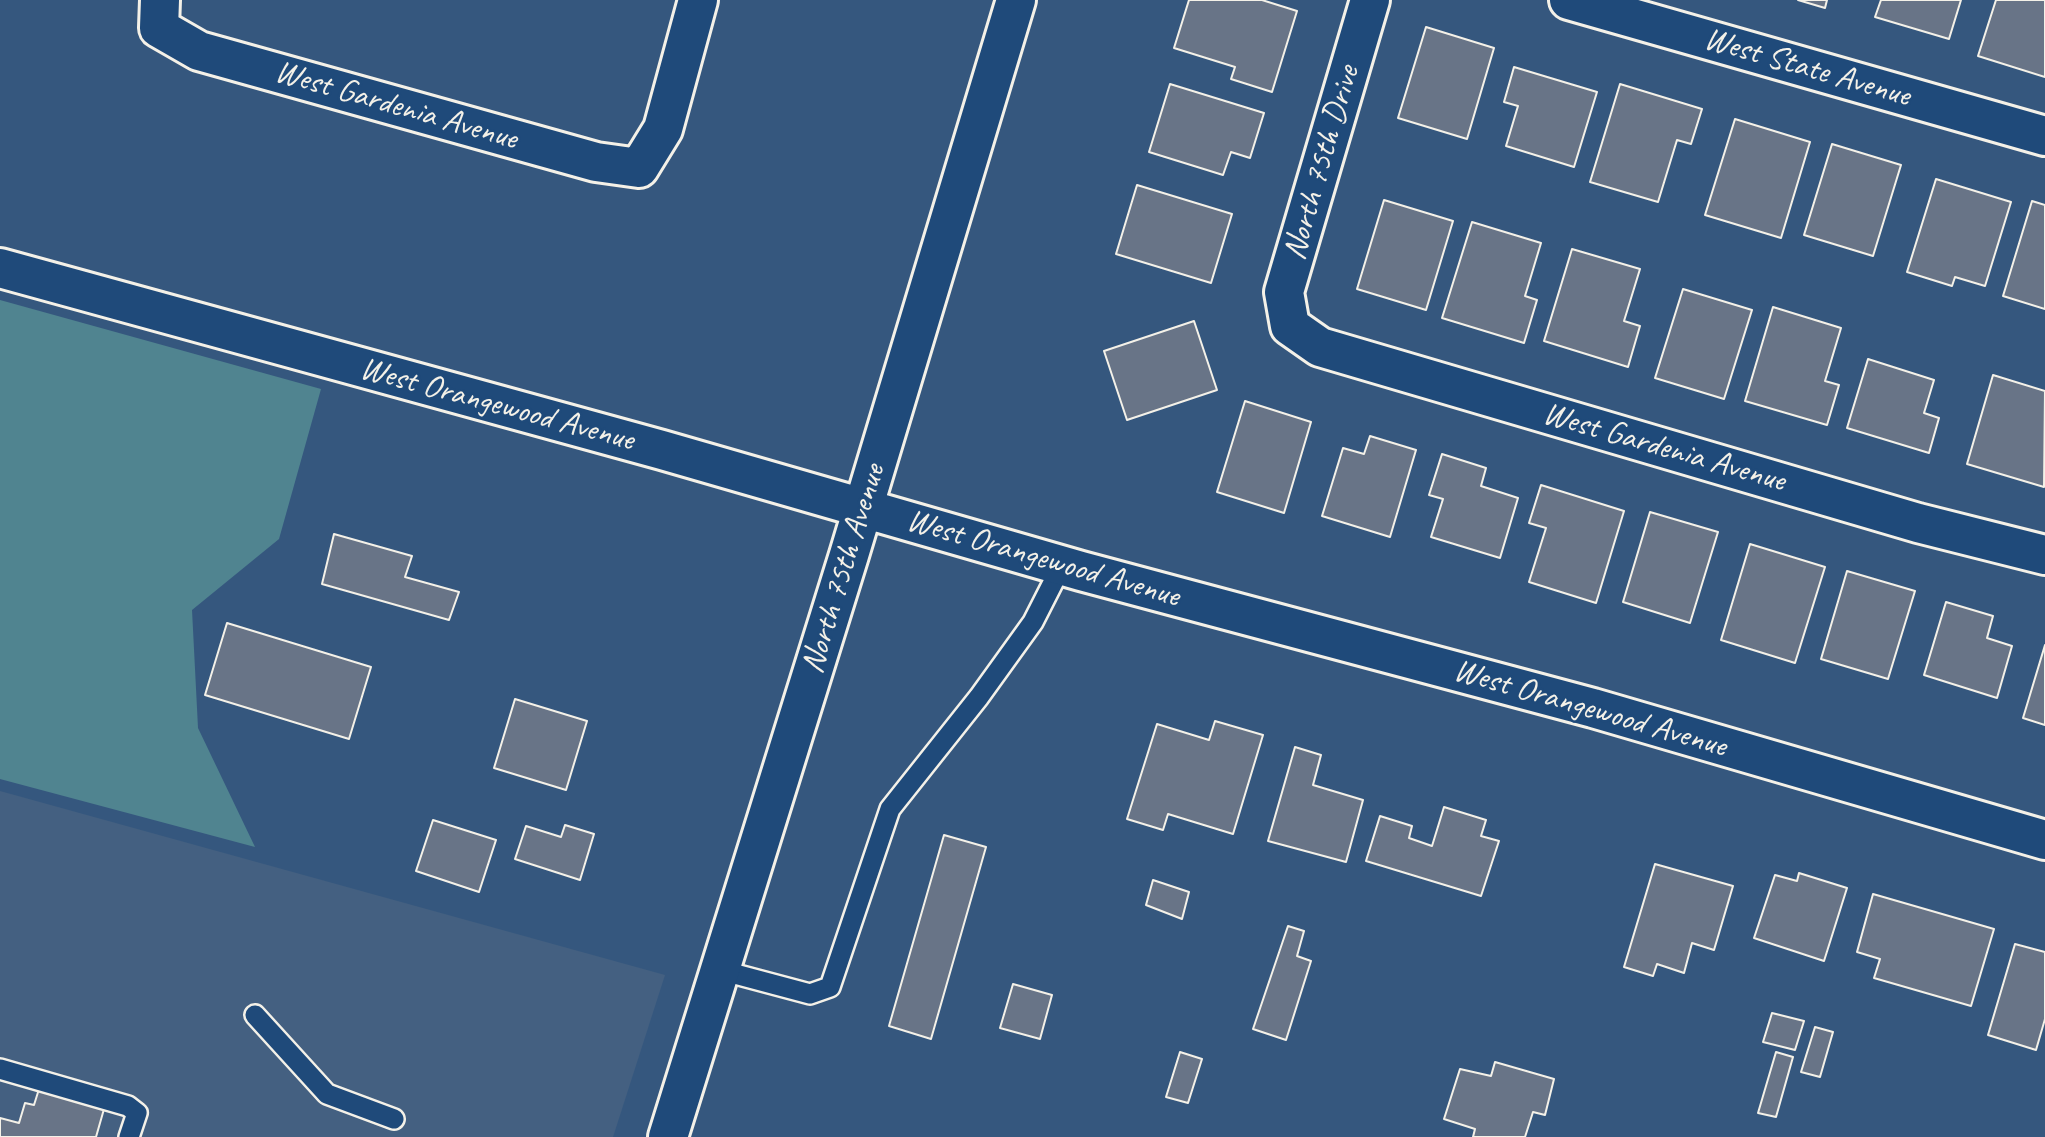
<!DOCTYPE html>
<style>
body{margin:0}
canvas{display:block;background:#35577e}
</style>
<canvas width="2045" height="1137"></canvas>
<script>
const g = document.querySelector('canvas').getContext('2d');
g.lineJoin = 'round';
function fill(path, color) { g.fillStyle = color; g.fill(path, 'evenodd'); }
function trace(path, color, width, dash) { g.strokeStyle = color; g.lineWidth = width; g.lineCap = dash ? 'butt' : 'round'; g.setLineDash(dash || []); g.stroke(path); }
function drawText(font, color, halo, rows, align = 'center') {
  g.font = font + ' Caveat,sans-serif'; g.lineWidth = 5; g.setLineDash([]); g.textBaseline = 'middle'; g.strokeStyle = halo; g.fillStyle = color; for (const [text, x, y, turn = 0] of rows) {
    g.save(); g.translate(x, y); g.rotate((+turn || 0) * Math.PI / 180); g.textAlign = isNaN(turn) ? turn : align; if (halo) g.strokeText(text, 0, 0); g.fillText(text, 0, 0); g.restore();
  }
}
fill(new Path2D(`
 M0 791 665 975 613 1137H0Z`), '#446081');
fill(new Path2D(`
 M0 300 321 389 279 539 192 610 198 728 255 847 0 779Z`), '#508490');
const building = new Path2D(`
 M1189 0H1262L1297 11 1272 92 1231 79 1235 67 1174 48Z
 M1798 0H1827L1825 8Z
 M1881 0H1961L1949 39 1875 17Z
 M1996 0H2045V77L1978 56Z
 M1426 27 1494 48 1467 139 1398 118Z
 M1514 67 1597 92 1574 167 1506 146 1518 106 1504 102Z
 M1170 84 1264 113 1250 158 1231 152 1223 175 1149 152Z
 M1620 84 1702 109 1691 144 1677 140 1658 202 1590 182Z
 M1735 119 1810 142 1781 238 1705 215Z
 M1832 144 1901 165 1873 256 1804 235Z
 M1936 179 2011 202 1985 286 1955 277 1952 286 1907 272Z
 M1137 185 1232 214 1211 283 1116 254Z
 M1384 200 1453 221 1426 310 1357 289Z
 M2032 201 2045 205V309L2003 296Z
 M1472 222 1541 243 1525 296 1537 300 1524 343 1442 318Z
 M1572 249 1640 269 1624 321 1640 326 1628 367 1544 341Z
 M1683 289 1752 310 1724 399 1655 378Z
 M1773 307 1841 328 1825 381 1839 385 1827 425 1745 401Z
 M1194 321 1217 390 1127 420 1104 351Z
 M1868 359 1934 380 1924 413 1939 418 1929 453 1847 428Z
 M1993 375 2045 391 2044 487 1967 464Z
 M1245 401 1311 422 1284 513 1217 492Z
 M1370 436 1416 450 1390 537 1322 516 1343 448 1364 454Z
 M1442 454 1486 468 1481 486 1518 498 1500 558 1431 537 1443 499 1429 495Z
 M1541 485 1624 511 1596 603 1529 582 1546 528 1529 523Z
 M1650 512 1718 532 1690 623 1623 602Z
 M334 534 412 556 405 577 459 592 449 620 322 584Z
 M1750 544 1825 567 1795 663 1721 640Z
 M1847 571 1915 591 1888 679 1821 659Z
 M1946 602 1993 616 1987 638 2012 646 1997 698 1924 675Z
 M227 623 371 667 349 739 205 695Z
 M2045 645V725L2023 718Z
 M515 699 587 721 566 790 494 768Z
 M1215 721 1263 735 1233 834 1168 814 1163 830 1127 819 1157 724 1209 740Z
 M1295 747 1321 755 1313 785 1363 800 1346 862 1268 841Z
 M1444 807 1486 820 1481 836 1499 841 1481 896 1366 861 1380 816 1412 826 1409 838 1432 846Z
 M433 820 496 840 479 892 416 871Z
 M565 825 594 834 580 880 515 859 526 826 561 837Z
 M944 835 986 847 931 1039 889 1026Z
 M1655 864 1733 886 1714 950 1692 943 1684 973 1657 964 1653 976 1624 967Z
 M1799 873 1847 888 1824 961 1754 938 1775 875 1797 881Z
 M1153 880 1189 892 1182 919 1146 905Z
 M1873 894 1994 929 1971 1006 1874 978 1880 959 1857 952Z
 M1288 926 1304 931 1297 956 1311 961 1286 1040 1253 1029Z
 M2015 944 2045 952V1019L2036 1050 1988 1035Z
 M1013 984 1052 995 1040 1039 1000 1028Z
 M1772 1013 1804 1021 1795 1050 1763 1042Z
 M1815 1027 1833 1032 1820 1077 1801 1072Z
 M1180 1052 1202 1059 1188 1103 1166 1097Z
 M1776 1052 1793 1057 1776 1117 1758 1113Z
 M1495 1062 1554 1079 1545 1115 1533 1112 1525 1137H1473L1475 1129 1444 1119 1460 1069 1491 1076Z
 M39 1089 104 1109 96 1137H0V1118L19 1123 25 1103 34 1105Z`);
fill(building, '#687487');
trace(building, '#f4f1e8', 2);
const lane = new Path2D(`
 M720 970 810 994 830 987 890 809 979 697 1033 622 1062 565
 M255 1015 327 1094 394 1119
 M0 1069 128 1106 137 1113 129 1137`);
const street = new Path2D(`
 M160 0 159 28 199 51 596 162 639 168 663 129 698 0
 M1370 0 1284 292 1290 326 1320 347 1918 523 2045 555
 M1569 0 2045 136`);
const secondary = new Path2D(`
 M0 268 662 450 1081 571 1593 708 2045 840
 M668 1137 849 555 1016 0`);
trace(lane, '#f4f1e8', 24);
trace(street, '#f4f1e8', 44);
trace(secondary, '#f4f1e8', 44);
trace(lane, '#1f4a7a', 19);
trace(street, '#1f4a7a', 38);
trace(secondary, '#1f4a7a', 38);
drawText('33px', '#f4f1e8', '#1f4a7a', [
 ["West State Avenue",1807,68,16],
 ["West Gardenia Avenue",396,106,16],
 ["North 75th Drive",1322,163,-74],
 ["West Orangewood Avenue",497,405,15],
 ["West Gardenia Avenue",1664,448,16],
 ["West Orangewood Avenue",1043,559,16],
 ["North 75th Avenue",844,569,-73],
 ["West Orangewood Avenue",1590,709,16]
]);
</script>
